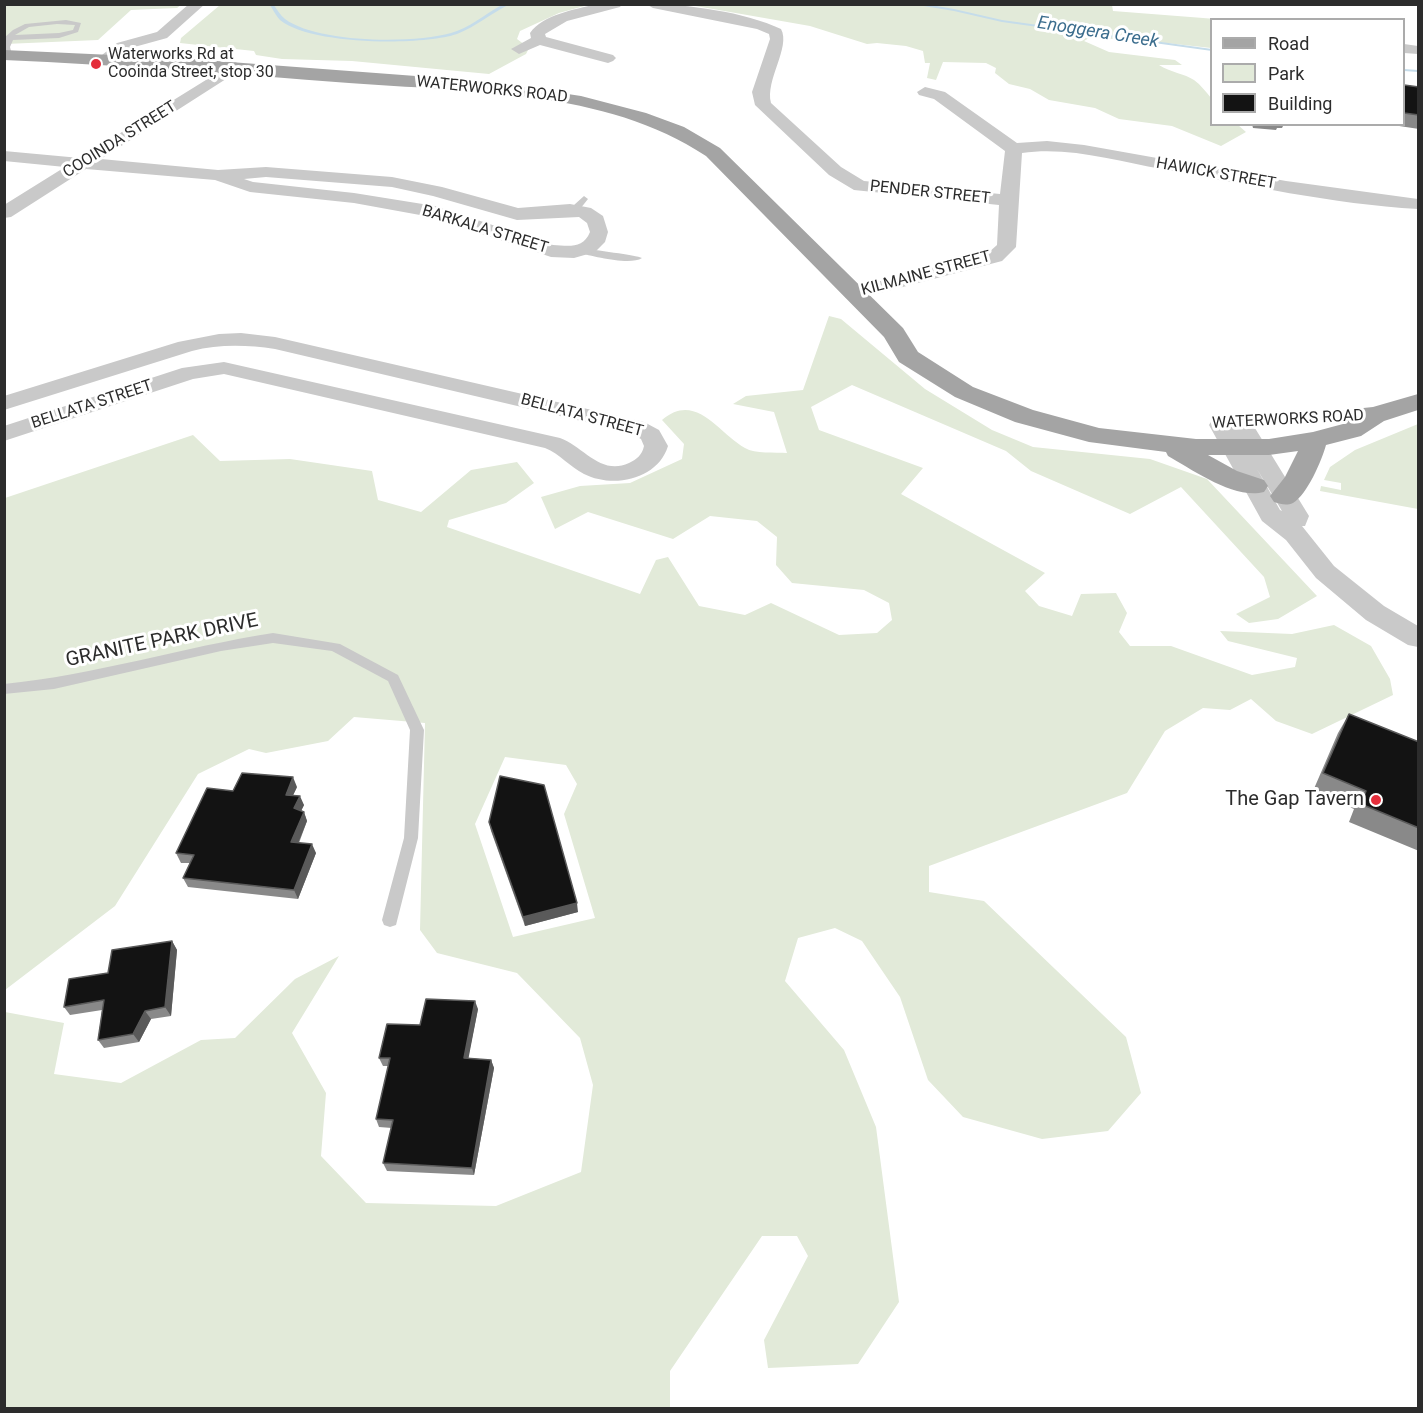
<!DOCTYPE html>
<style>
body{margin:0}
#map{position:relative;width:1423px;height:1413px;overflow:hidden;background:#fff;font-family:Roboto,sans-serif}
canvas{display:block}
.frame{position:absolute;inset:0;border:6px solid #2c2c2c;pointer-events:none}
.legend{position:absolute;left:1210px;top:18px;width:195px;height:108px;box-sizing:border-box;background:#fff;border:2px solid #ababab;margin:0;padding:8px 10px;list-style:none;font-size:18px;color:#2c2c2c}
.legend li{display:flex;align-items:center;gap:12px;height:30px}
.legend b{width:30px;border:2px solid #ababab}
</style>
<div id="map">
<canvas width="1423" height="1413"></canvas>
<div class="frame"></div>
<ul class="legend">
<li><b style="height:8px;background:#a4a4a4"></b>Road</li>
<li><b style="height:16px;background:#e2ead9"></b>Park</li>
<li><b style="height:16px;background:#131313"></b>Building</li>
</ul>
</div>
<script>
const g = document.querySelector('canvas').getContext('2d');
g.lineJoin = 'round';
function fill(path, color) { g.fillStyle = color; g.fill(path, 'evenodd'); }
function trace(path, color, width, dash) { g.strokeStyle = color; g.lineWidth = width; g.lineCap = dash ? 'butt' : 'round'; g.setLineDash(dash || []); g.stroke(path); }
function drawText(font, color, halo, rows, align = 'center') {
  g.font = font + ' Roboto,sans-serif'; g.lineWidth = 6; g.setLineDash([]); g.textBaseline = 'middle'; g.strokeStyle = halo; g.fillStyle = color; for (const [text, x, y, turn = 0] of rows) {
    g.save(); g.translate(x, y); g.rotate((+turn || 0) * Math.PI / 180); g.textAlign = isNaN(turn) ? turn : align; if (halo) g.strokeText(text, 0, 0); g.fillText(text, 0, 0); g.restore();
  }
}
fill(new Path2D(`
 M4 5H181L177 8 131 10 98 40 5 44Z
 M220 5H588L559 13 520 31 517 39 529 48 526 54 489 74 352 61 282 59 256 55 254 51 180 43 181 38Z
 M1112 5 1113 11 1216 19 1212 20 1211 48 1139 40 1089 38 1084 41 1109 52 1175 60 1182 65H1159C1170 72 1185 74 1194 80 1201 85 1206 92 1211 98L1212 124 1238 125 1246 132 1221 146 1172 126 1119 119 1095 108 1049 100 1030 89 1009 84 995 73 996 68 986 63 943 62 936 80 927 78 930 63H925L923 51 906 46 877 43 867 44 810 26 690 5Z
 M829 316 841 319 925 389 992 430 1033 447 1150 459 1207 479 1317 596 1278 619 1249 623 1236 614 1270 597 1264 577 1181 487 1130 514 1031 471 1006 451 852 385 811 407 819 430 923 468 901 494 1045 573 1025 591 1039 606 1072 616 1081 594 1116 593 1127 613 1119 632 1130 646H1171L1252 675 1295 667 1297 658 1228 641 1220 631 1292 634 1334 625 1371 646 1390 679 1393 695 1312 734 1276 721 1251 699 1230 710 1203 708 1165 731 1127 793 929 866V892L984 901 1126 1037 1141 1093 1108 1131 1042 1139 963 1117 928 1080 900 997 862 941 835 928 798 938 785 981 844 1050 876 1127 899 1302 858 1364 768 1368 764 1340 808 1256 797 1236H762L670 1371V1408H5V1012L64 1023 54 1074 121 1083 201 1040 235 1038 295 979 339 956 292 1033 326 1093 321 1156 366 1203 496 1206 581 1172 593 1085 580 1038 517 973 437 953 420 930 425 723 354 717 328 741 266 753 249 749 198 774 115 906 5 990V498L193 435 220 461 290 459 372 471 378 500 421 512 471 470 517 462 534 483 506 503 449 520 447 527 640 594 656 560 668 557 699 606 745 615 771 603 839 635 877 633 892 620 889 603 864 590 792 583 776 565 777 537 757 521 710 516 673 539 588 512 555 529 541 497 580 486 630 483 682 459 684 444 662 420C696 391 718 433 745 448 755 454 775 452 787 453L774 412 733 404 746 396 803 390ZM505 757 566 765 577 784 564 814 595 918 513 937 475 824Z
 M1418 424V509L1320 491 1321 486 1341 490V483L1324 480 1330 467 1355 450Z`), '#e2ead9');
fill(new Path2D(`
 M269 4H273C277 9 280 15 285 19 317 43 413 44 451 33 469 28 484 15 500 6L504 4H510C492 13 475 27 457 34 421 46 310 45 280 20 276 16 273 9 269 4Z
 M912 4H925L954 9 1002 20 1212 49V51L1002 22 954 11Z
 M1404 69 1418 70V72L1404 71Z`), '#c5dcea');
fill(new Path2D(`
 M66 20 81 23 78 32 59 38 13 40 10 47 12 55 8 57 4 55V38L13 30 25 24ZM57 24 75 25 73 30 59 33 15 35 29 27Z
 M584 196 588 199 580 209 566 213 562 210 574 205Z
 M582 248C592 250 637 255 642 258 630 266 593 256 579 253L577 251Z
 M273 633 340 644 398 675 424 730 418 838 396 925 390 927 384 925 382 920 404 838 410 730 388 681 332 651 273 643 221 651 54 689 4 694V684C95 675 183 647 273 633Z`), '#c9c9c9');
fill(new Path2D(`
 M189 4H205L167 38 127 49 110 62 105 64 97 59 117 43 157 32Z
 M596 4H622L620 7 567 21 545 34 546 37 613 55 616 58 613 61 608 63 540 45 519 54 511 49 531 38 530 33C544 14 574 10 596 4Z
 M646 4C687 4 745 12 781 29 791 47 765 80 771 103L841 167 864 181 1000 194 1005 151 934 99 919 95 917 92 925 87 945 92 1017 143 1047 141 1084 145 1286 181 1418 199V209C1332 204 1247 185 1162 169 1117 161 1068 146 1022 153L1016 247 1002 261 853 300 846 298 843 294 846 290 988 253 997 245 999 205 854 190 829 175 755 105 752 92 770 39 769 34 757 29 653 8Z
 M1404 44 1418 46V54L1404 53Z
 M235 62 240 64 243 67 240 70 101 159 218 170 266 167 392 177 442 187 518 208 570 204 591 208 603 216 608 232 605 242 595 252 574 258 551 257 431 217 354 203 250 192 215 180 86 169 11 217 4 218V205L65 167 4 161V151L80 158ZM266 177 392 187 433 196 517 220 579 217 587 223 590 232C583 249 569 246 553 245L435 206 354 193 253 182 244 179Z
 M219 334 241 333 275 337 644 422 659 430 668 446C658 479 614 489 584 474 570 467 560 454 545 448L224 374 193 379 4 441V426L182 368 224 362 560 438C584 447 601 476 629 463 637 459 642 455 644 446L641 439 628 432 275 349C247 345 219 344 192 351L4 410V396L178 342Z
 M1220 418 1228 420 1231 424 1234 420 1242 418 1250 420 1309 516 1305 526H1302L1334 566 1384 606 1418 626V647L1408 645 1366 620 1316 578 1286 540 1262 521 1209 425 1212 420ZM1257 469 1282 511 1280 510Z`), '#c9c9c9');
fill(new Path2D(`
 M4 50 177 58 482 81 581 96 646 113 684 127 720 148 903 328 918 352 973 387 1033 410 1099 428 1196 439H1269L1313 432 1343 424 1346 422 1340 416 1344 410 1373 407 1418 394V410L1384 421 1361 436 1326 445C1322 460 1307 495 1293 503 1286 506 1281 504 1274 502L1270 496 1285 477 1298 451 1269 455H1208L1237 471 1264 480 1268 486 1264 492C1235 500 1193 470 1168 456L1166 452 1089 442 1015 422 955 397 899 362 884 337 706 156C606 89 466 92 349 83 234 74 120 65 4 60Z`), '#a4a4a4');
fill(new Path2D(`
 M1404 85 1419 87V129L1386 124H1404Z
 M1252 124H1284L1282 128H1277L1276 130 1253 128Z
 M1349 714 1419 742V851L1349 822 1354 809 1313 791 1338 733Z
 M297 787 293 795 304 805 301 811 304 812 307 821 299 843 316 853 298 899 188 887 183 878 190 863H181L176 853Z
 M489 822 578 912 525 926 491 831Z
 M172 941 177 950 171 1016 151 1019 139 1042 104 1048 98 1040 102 1010 70 1015 64 1007 108 973Z
 M478 1009 468 1058 491 1060 494 1068 474 1175 387 1171 383 1163 392 1128 379 1127 376 1119 389 1066H383L379 1058 420 1025Z`), '#898989');
fill(new Path2D(`
 M293 777 297 787 289 804 286 795Z
 M300 796 304 805 298 817 294 808Z
 M304 812 307 821 295 851 291 842Z
 M312 844 316 853 298 899 294 890Z
 M577 903 578 912 525 926 523 917Z
 M172 941 177 950 171 1016 165 1007Z
 M475 1001 478 1009 467 1066 464 1058Z
 M145 1011 151 1019 139 1042 133 1034Z
 M491 1060 494 1068 474 1175 472 1168Z`), '#5a5a5a');
const building = new Path2D(`
 M1404 85 1419 87V115L1404 113Z
 M1349 714 1419 742V828L1361 804 1366 791 1323 773Z
 M242 773 293 777 286 795 300 796 294 808 304 812 291 842 312 844 294 890 183 878 194 855 176 853 207 788 233 791Z
 M500 776 544 785 577 903 523 917 489 822Z
 M172 941 165 1007 145 1011 133 1034 98 1040 104 1000 64 1007 69 979 108 973 112 950Z
 M426 999 475 1001 464 1058 491 1060 472 1168 383 1163 393 1120 376 1119 390 1058H379L387 1024 420 1025Z`);
fill(building, '#131313');
trace(building, '#5a5a5a', 1.5);
for (const [x, y, r, color] of [
 [96,64,6,"#e42e3b"],
 [1376,800,6,"#e42e3b"]
]) { const dot = new Path2D(); dot.arc(x, y, r, 0, 2 * Math.PI); g.fillStyle = color; g.fill(dot); trace(dot, '#fff', 2); }
drawText('16px', '#2c2c2c', '#fff', [
 ["Waterworks Rd at",108,55],
 ["Cooinda Street, stop 30",108,73]
], 'left');
drawText('16px', '#2c2c2c', '#fff', [
 ["WATERWORKS ROAD",492,90,6],
 ["COOINDA STREET",120,140,-32],
 ["HAWICK STREET",1216,174,10],
 ["PENDER STREET",930,193,6],
 ["BARKALA STREET",485,230,17],
 ["KILMAINE STREET",926,274,-15],
 ["BELLATA STREET",92,405,-18],
 ["BELLATA STREET",582,416,15],
 ["WATERWORKS ROAD",1288,420,-3]
]);
drawText('italic 18px', '#3b6d8d', '#fff', [
 ["Enoggera Creek",1098,33,9]
]);
drawText('20px', '#2c2c2c', '#fff', [
 ["GRANITE PARK DRIVE",162,641,-12]
]);
drawText('20px', '#2c2c2c', '#fff', [
 ["The Gap Tavern",1364,800]
], 'right');
</script>
